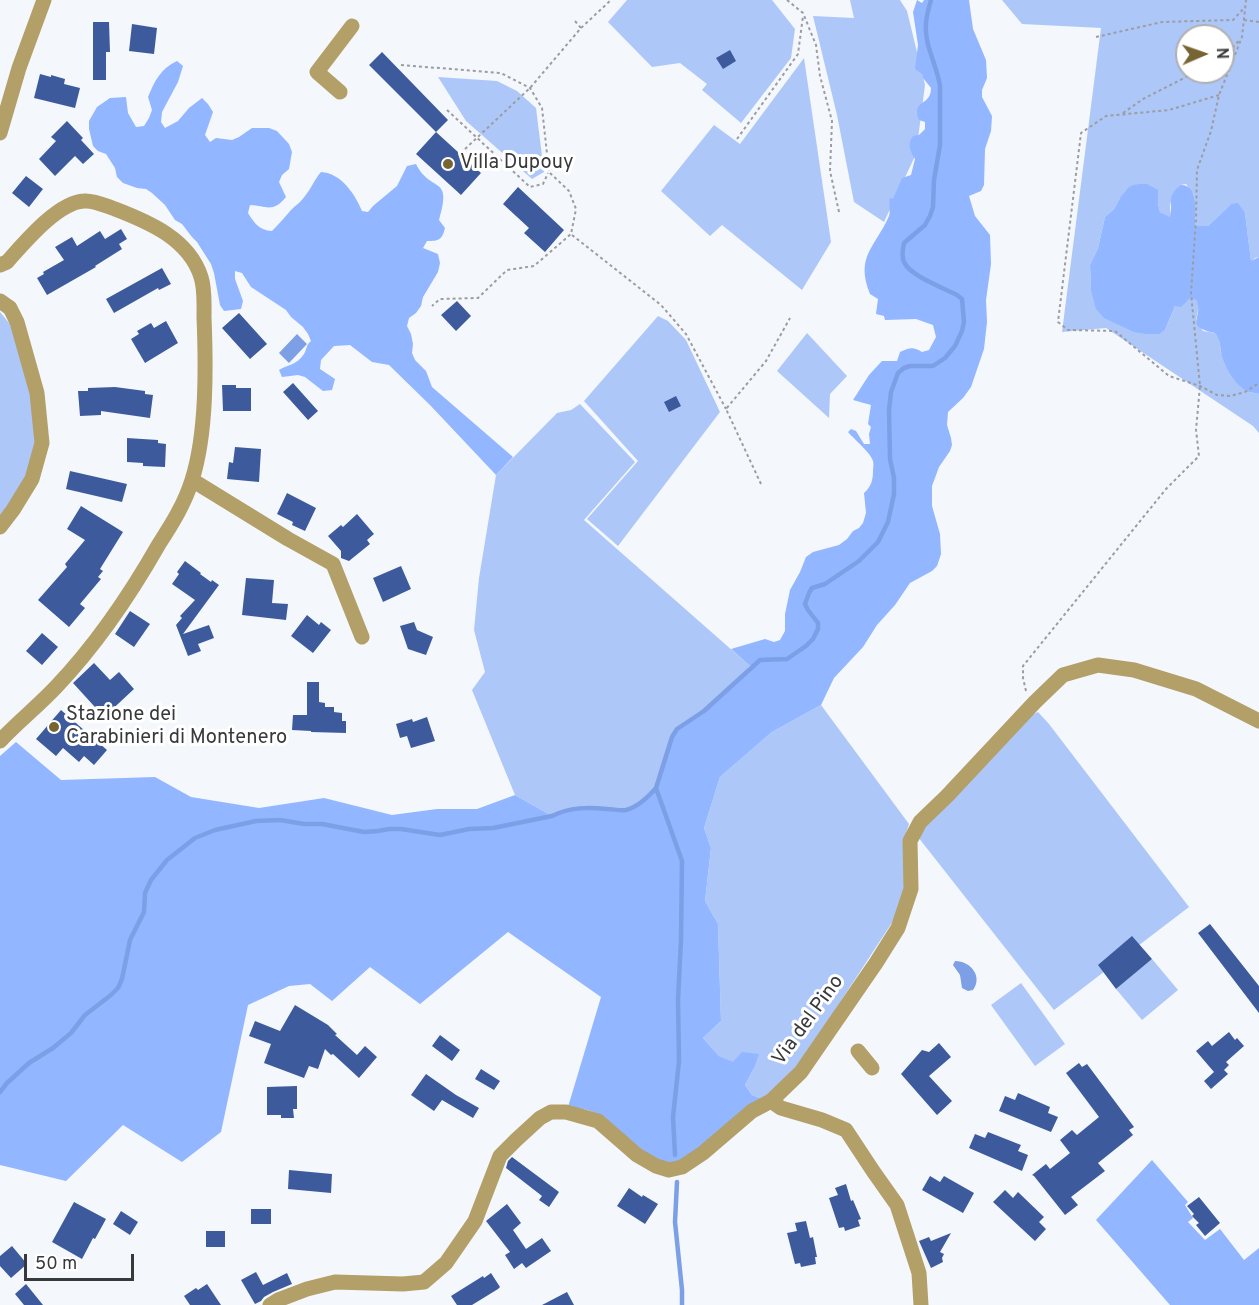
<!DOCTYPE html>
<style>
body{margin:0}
#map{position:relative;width:1259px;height:1305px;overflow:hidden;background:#f4f7fc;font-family:Overpass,sans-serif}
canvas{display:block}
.north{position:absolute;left:1175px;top:24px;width:60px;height:60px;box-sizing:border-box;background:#fff;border:2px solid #afb0b1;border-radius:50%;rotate:88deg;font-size:16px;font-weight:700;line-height:24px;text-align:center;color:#38393b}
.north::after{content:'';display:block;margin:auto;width:21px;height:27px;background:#766432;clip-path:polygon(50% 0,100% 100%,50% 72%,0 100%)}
.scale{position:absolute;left:24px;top:1254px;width:110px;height:27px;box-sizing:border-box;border:3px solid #38393b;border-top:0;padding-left:8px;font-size:18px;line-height:21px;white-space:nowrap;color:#38393b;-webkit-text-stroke:4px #fff;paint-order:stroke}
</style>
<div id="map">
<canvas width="1259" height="1305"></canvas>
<div class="north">N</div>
<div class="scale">50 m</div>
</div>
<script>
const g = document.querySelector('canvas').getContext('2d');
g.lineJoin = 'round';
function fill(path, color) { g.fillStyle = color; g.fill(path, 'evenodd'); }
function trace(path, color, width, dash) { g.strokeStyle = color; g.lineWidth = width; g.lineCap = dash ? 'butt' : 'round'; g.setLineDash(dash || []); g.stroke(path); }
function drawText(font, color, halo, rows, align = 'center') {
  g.font = font + ' Overpass,sans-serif'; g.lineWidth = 6; g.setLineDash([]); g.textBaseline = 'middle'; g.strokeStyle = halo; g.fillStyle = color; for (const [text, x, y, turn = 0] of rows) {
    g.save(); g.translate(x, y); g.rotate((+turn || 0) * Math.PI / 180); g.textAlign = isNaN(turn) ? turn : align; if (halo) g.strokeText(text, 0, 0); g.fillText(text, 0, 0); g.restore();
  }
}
fill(new Path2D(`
 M627 0H772L795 29 791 58 741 123 702 90 707 84 680 63 652 67 608 22Z
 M850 0H900L907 11 925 85 916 154 884 222 854 202 837 115 813 16 854 18Z
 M1002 0H1259V257L1255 258 1251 262 1245 213 1231 204 1208 226H1196L1194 195 1186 184 1180 185C1175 190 1170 200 1170 207 1170 211 1171 214 1171 218L1160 212 1158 203V190L1120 198 1114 209 1105 217 1098 248 1090 265 1091 290 1097 309 1159 333 1165 330 1175 306 1190 297 1196 300 1199 305 1196 320 1203 331 1215 333 1219 338 1221 353 1249 392 1259 394V433L1253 426 1106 328 1062 332 1101 28 1022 24ZM1187 36H1223V72H1187Z
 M804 58 831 242 802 290 722 225 710 236 661 191 714 125 740 144Z
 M438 77 497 81 517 91 536 108 544 172 532 179 466 121Z
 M0 312 10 324 31 389 35 442 26 477 8 506 0 515Z
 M658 316 668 321 686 340 720 412 618 546 587 519 638 461 584 401Z
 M807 333 847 376 830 394 829 418 777 371Z
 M580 404 635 462 584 520 750 666 704 711 677 729 672 737 656 788C649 796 638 807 626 810 619 811 610 809 603 809 587 807 566 808 552 816L515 795 472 690 485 672 474 630 479 578 496 475 557 413 571 410Z
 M821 705 909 824 904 840 906 896 893 921 796 1070 762 1099 752 1095 745 1085 754 1068 733 1063 719 1056 703 1038 721 1021 718 924 705 901 711 848 704 828 720 777 772 732Z
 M1038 712 1049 724 1189 907 1054 1010 918 837 921 828 1030 716Z
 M1152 959 1178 990 1142 1020 1116 989Z
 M1021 983 1065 1044 1035 1066 991 1005Z`), '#aec7f9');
fill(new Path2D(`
 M917 0 922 3 924 0H969L973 29 986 60 987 78 982 90V97L992 116 991 131 985 149 984 185 981 191 969 196 975 216 990 235 991 264 986 300 987 322 984 349 971 387 963 398 948 412 947 425 951 438 952 445 950 451 939 467 932 486V506L940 534 941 554 937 566 932 571 910 583 895 605 877 625 863 647 834 678 821 705 772 732 720 777 704 828 711 848 705 901 718 924 721 1021 703 1038 719 1056 733 1062 742 1052 759 1054 754 1068 745 1085 752 1095 762 1099 685 1161C681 1162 675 1165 671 1164 647 1162 619 1125 596 1113 588 1109 577 1109 568 1107L601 997 508 932 420 1004 370 967 332 1001 310 984 289 986 248 1005 221 1132 182 1162 123 1125 66 1181 0 1165V756L16 742 61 780 155 777 191 797 259 808 324 798 392 815 437 809H477L515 795 552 816C570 807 588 807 607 809 613 809 620 811 626 810 638 807 649 796 656 788L672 737 677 729 704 711 758 662 750 666 731 649 765 639 774 642 780 640 785 631V614L790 590 800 572 806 557 813 552 839 545 847 539 853 531 859 528 863 523 866 513 864 493C871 487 873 480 873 471 873 468 874 464 873 461 871 453 854 439 848 432L851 429 856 431 864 444H870L869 434 871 427 868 424 871 405 853 400 869 375 882 361H897L900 352C909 348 913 346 922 352L929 350 936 337 933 325 916 319 885 320 884 316 876 314 878 299 870 294C855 256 875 248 889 216 891 211 888 204 890 198L893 199 902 178 911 175 915 159C910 151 907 144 913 136L919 135 925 129V122L919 120C911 99 931 107 931 88L923 78 922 74 915 69 918 45 913 12Z
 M177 61 183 66 178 82 162 112 161 122 165 128 178 121 189 108 202 98 208 104 213 112 205 135 210 142 216 138 232 140 239 137 252 128H269L277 131 289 144 292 152 289 169 282 175 279 182 286 197C273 213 267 206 250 205L248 213C255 224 259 230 272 231 279 224 285 217 291 210 296 205 301 202 305 196 311 189 314 180 321 172 341 173 355 194 362 211L368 212 373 206 397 186 407 166 416 164C431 194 453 174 439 220L445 228C442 240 439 241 427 241L423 248 438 254 440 263 438 272 423 297 421 306 416 313 409 318 407 326 411 334 413 344 412 353 415 360 426 371 432 387 513 457 496 475 430 405 389 365 372 362 350 345 334 346 321 360 320 369 335 379 332 390 323 391 305 377 298 375 282 377 279 370C289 364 297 365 304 354 307 349 306 345 311 341L308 334 303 327 291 317 286 310 251 287 242 273 235 271V279L243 301 241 309 224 311 220 305 214 273 211 264 197 242 192 237 182 224 175 220 165 205 152 193 146 189 137 188 123 183 117 177 115 168 106 154 98 151 93 146 89 129V121L97 107 110 98 126 97 128 113 136 127 144 126 149 118 152 110 148 97C154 82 161 68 177 61Z
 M1140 184H1147L1158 190V203L1160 212 1170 217C1174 203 1165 199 1180 185 1200 184 1194 213 1196 226H1208L1231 204 1238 203 1245 213 1251 261 1259 257V394C1256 393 1252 393 1249 392 1235 386 1224 366 1221 352 1220 345 1220 339 1215 333 1182 326 1205 317 1196 300L1190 298 1181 307 1175 306 1165 330 1159 334H1146L1134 332 1104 318 1096 309 1091 291 1090 265 1098 248 1105 217 1114 209 1120 198 1128 188 1133 185Z
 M1152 1160 1188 1202 1185 1205 1193 1218 1188 1222 1205 1240 1220 1229 1244 1260 1259 1248V1305H1170L1096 1220Z`), '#92b6ff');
fill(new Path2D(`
 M297 334 307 344 289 363 279 353Z
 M955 961C971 961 983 977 973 990L968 991 962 988 960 975 953 965Z`), '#7d9fe6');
trace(new Path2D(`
 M656 788 682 861 681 940 678 1000 679 1061 673 1117 675 1155
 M0 1092 7 1083 29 1063 53 1048 71 1033 85 1015 111 995 118 988 122 979 130 940 144 912 145 893 151 880 167 860 195 838 215 830 256 821 280 820 304 824H322L364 832 378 831 389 829H401L440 835 469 829 493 828 552 816C570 807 588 807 607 809 613 809 621 811 626 810 638 807 649 796 656 788L672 737 677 729 704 711 760 660 787 659 806 646 813 639 818 629V623L808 610 805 604 809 593 812 588 825 584 859 561 878 542 888 522 894 494V478L890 459 889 410 891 392 898 373 904 368 910 366H933L945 358 955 346 962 331 964 322 962 299 957 295C944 288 910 276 904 262 901 256 903 249 904 243L925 225 930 216 933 207 934 180 940 145V86C937 65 924 45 926 24 926 16 929 8 931 0
 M677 1182 675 1222 682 1290V1305`), '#7d9fe6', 4.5);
fill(new Path2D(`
 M93 22H109L110 52H106V80H93Z
 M132 24 157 28 154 54 129 51Z
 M730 50 736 61 723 69 716 58Z
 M382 52 448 120 436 132 369 65Z
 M40 74 51 77V75L65 79 64 84 80 88 75 108 34 98Z
 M67 121 83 138 81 140 94 154 83 164 75 156 55 176 39 159 56 141 51 137Z
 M436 132 481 173 461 195 416 154Z
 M26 176 43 189 29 207 12 193Z
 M518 187 564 230 545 252 524 233 529 228 503 204Z
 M121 229 127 239 119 244 122 249 95 266 96 267 47 295 37 278 44 274 43 272 64 260 55 247 72 237 77 246 100 231 105 239Z
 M162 268 171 284 159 290 158 288 114 313 106 299Z
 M457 301 471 316 456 331 441 315Z
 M239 313 267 344 250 359 222 328Z
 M166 321 178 343 145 363 131 339 139 334 137 331 151 323 154 328Z
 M293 383 318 411 308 420 283 392Z
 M222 385H236V388H251V411H223Z
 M115 387 145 391V394L153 395 150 418 101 411V415L80 416 78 391H88V388Z
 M676 396 681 406 669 412 664 402Z
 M127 438 158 440V443L166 444 165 467 143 466V463L127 462Z
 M235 447 261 449 259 482 227 479 229 462 233 463Z
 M70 471 127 484 122 502 66 489Z
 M287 493 316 508 305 531 292 525 293 522 277 514Z
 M81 506 123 532 100 569 103 571 98 577 101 579 80 604 85 608 69 627 38 600 67 567 65 564 85 540 67 529Z
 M357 514 374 534 367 540 370 544 349 561 341 558V551L328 536 341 525 343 527Z
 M185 561 201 573 200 574 211 582 212 580 219 585 183 634 209 625 214 638 198 644 201 651 188 656 176 625 182 618 180 616 195 600 172 584 179 574 177 572Z
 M401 566 411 589 383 602 373 578Z
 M246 578 274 580 272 603 288 604 286 620 242 615Z
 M130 611 150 624 134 647 115 634Z
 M307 615 319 625 321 622 331 630 313 653 291 636Z
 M414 622 417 630 433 637 426 655 408 649 400 626Z
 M42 633 58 647 42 665 26 651Z
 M94 663 110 680 119 672 134 689 104 717 73 683Z
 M307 682H319V702L325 703V707H334V712L342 713V721H346V733L311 732V731L292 730 293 715H307Z
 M61 710 107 750 94 765 84 756 79 762 63 748 56 756 36 739Z
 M427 717 435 741 411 748 407 736 400 738 396 724 412 719 413 722Z
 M1210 924 1259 986V1013L1198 933Z
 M1132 936 1152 959 1116 989 1098 965Z
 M295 1005 328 1025 337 1034 335 1035 357 1055 365 1046 377 1057 359 1078 333 1054 331 1055 325 1049 318 1069 309 1066 304 1078 264 1063 271 1044 249 1036 255 1021 280 1031Z
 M1229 1032 1235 1040 1237 1038 1244 1046 1226 1062 1229 1065 1224 1070 1228 1074 1211 1089 1204 1081 1214 1072 1196 1051 1208 1041 1212 1046Z
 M440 1035 460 1050 452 1061 432 1046Z
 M939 1043 951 1057 929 1076 952 1101 937 1115 901 1074 922 1050 929 1052Z
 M1079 1063 1082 1067 1087 1064 1134 1127 1129 1130 1133 1135 1098 1163 1105 1171 1071 1197 1078 1205 1065 1215 1034 1176 1032 1175 1046 1164 1050 1169 1070 1153 1060 1140 1072 1130 1077 1135 1099 1117 1066 1073Z
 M481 1069 500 1081 494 1090 475 1079Z
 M426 1074 456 1095 479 1108 473 1118 442 1100 434 1111 411 1095Z
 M297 1086V1109H293L294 1118H281V1115H267V1087Z
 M1018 1093 1050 1107 1048 1113 1058 1117 1051 1132 999 1111 1005 1096 1015 1100Z
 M988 1132 1021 1145 1018 1151 1028 1155 1022 1171 969 1148 975 1134 985 1138Z
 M512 1157 559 1192 549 1207 539 1200 542 1196 506 1168 508 1161Z
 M289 1170 332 1174 331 1193 288 1189Z
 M930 1176 940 1182 944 1176 974 1193 963 1213 922 1190Z
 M846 1184 851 1201 853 1200 861 1219 858 1220 860 1226 845 1231 844 1227 839 1228 829 1198 838 1195 835 1188Z
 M629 1188 642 1197 643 1195 658 1204 645 1224 617 1206Z
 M1005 1190 1013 1198 1018 1192 1044 1217 1039 1222 1046 1229 1035 1241 993 1202Z
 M1199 1197 1220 1223 1205 1236 1196 1225 1199 1223 1192 1216 1194 1214 1187 1206Z
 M74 1202 106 1219 95 1239 93 1238 82 1259 52 1242Z
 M507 1204 521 1223 513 1230 526 1249 542 1238 551 1251 526 1268 522 1263 514 1269 505 1255 510 1252 486 1221Z
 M251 1209H271V1224H251Z
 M121 1211 138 1222 130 1235 113 1224Z
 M806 1221 810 1238 813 1237 817 1257H815L816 1264 801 1267 800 1263 795 1264 787 1233 797 1231 795 1223Z
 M206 1231H225V1247H206Z
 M951 1233 940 1252 944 1254 942 1258 943 1262 931 1268 919 1241 929 1237 931 1241Z
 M12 1246 27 1264 11 1278 0 1266V1256Z
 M256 1272 263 1285 287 1273 292 1284 273 1292 264 1297 261 1301 255 1304 241 1280Z
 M491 1273 500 1287 498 1289 472 1305H457L451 1296 483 1276 484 1278Z
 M26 1284 43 1305H24L15 1294Z
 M207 1284 221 1305H190L184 1296 196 1288 198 1290Z
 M567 1292 574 1305H542Z`), '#3d5b9c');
trace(new Path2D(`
 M787 0 803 13 816 45 820 76 832 121 830 171 839 212
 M1244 20 1259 22
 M575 21 581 28
 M1096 37 1162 22 1233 20 1246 6
 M1223 55 1231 50 1240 39
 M401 65 501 73 530 88 542 108 549 172 569 191 576 209 571 234 534 266 507 270 478 298 440 299 432 306
 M1219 95 1169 110 1106 116 1081 133 1058 322 1068 330 1115 331 1169 376 1200 386 1217 395 1230 396 1245 392 1259 383
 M447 110 530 187 543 184 548 173
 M1123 113 1143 99 1196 72
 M737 139 798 54 803 16
 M465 149 530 88 581 28 611 0
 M572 235 661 305 686 334 726 409
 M761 484 726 409 766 361 790 318
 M1026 691 1023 678V666L1166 489 1199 456 1196 430 1200 386 1191 293 1196 218 1197 170 1211 131 1219 95 1242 37 1246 0`), '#9b9da0', 2, [3, 3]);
trace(new Path2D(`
 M340 92 317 72 352 26
 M0 133 19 68 44 0
 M0 265 7 262C24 243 58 202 84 201 94 200 106 206 115 209 149 222 189 239 201 277 205 289 204 305 204 317 206 366 207 433 192 480 185 503 172 524 159 544 130 595 96 645 56 687 38 706 18 722 0 741
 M0 301 10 308 17 322 37 393 42 443 32 479 13 510 0 527
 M192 480 288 539 333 564 362 637
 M858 1051 872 1068
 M771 1101 781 1108 822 1120 846 1130 873 1171 897 1205 919 1273 921 1305
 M270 1305 278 1300 307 1289 335 1282 403 1284 424 1282 446 1263 475 1221 500 1156 516 1140 540 1118 551 1112H566L598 1121 637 1155 656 1166 669 1170 682 1167 703 1153 752 1111 771 1101 801 1072 876 963 898 928 911 889 910 841 920 822 947 796 1035 702 1063 675 1098 665 1134 670 1196 689 1259 721`), '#b39f68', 15);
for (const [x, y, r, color] of [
 [448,164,6,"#766432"],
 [54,727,6,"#766432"]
]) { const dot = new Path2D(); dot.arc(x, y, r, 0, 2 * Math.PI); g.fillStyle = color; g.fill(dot); trace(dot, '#fff', 2); }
drawText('20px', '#38393b', '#fff', [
 ["Villa Dupouy",460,164],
 ["Stazione dei",66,716],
 ["Carabinieri di Montenero",66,739]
], 'left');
drawText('20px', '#38393b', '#fff', [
 ["Via del Pino",809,1021,-54]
]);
</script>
